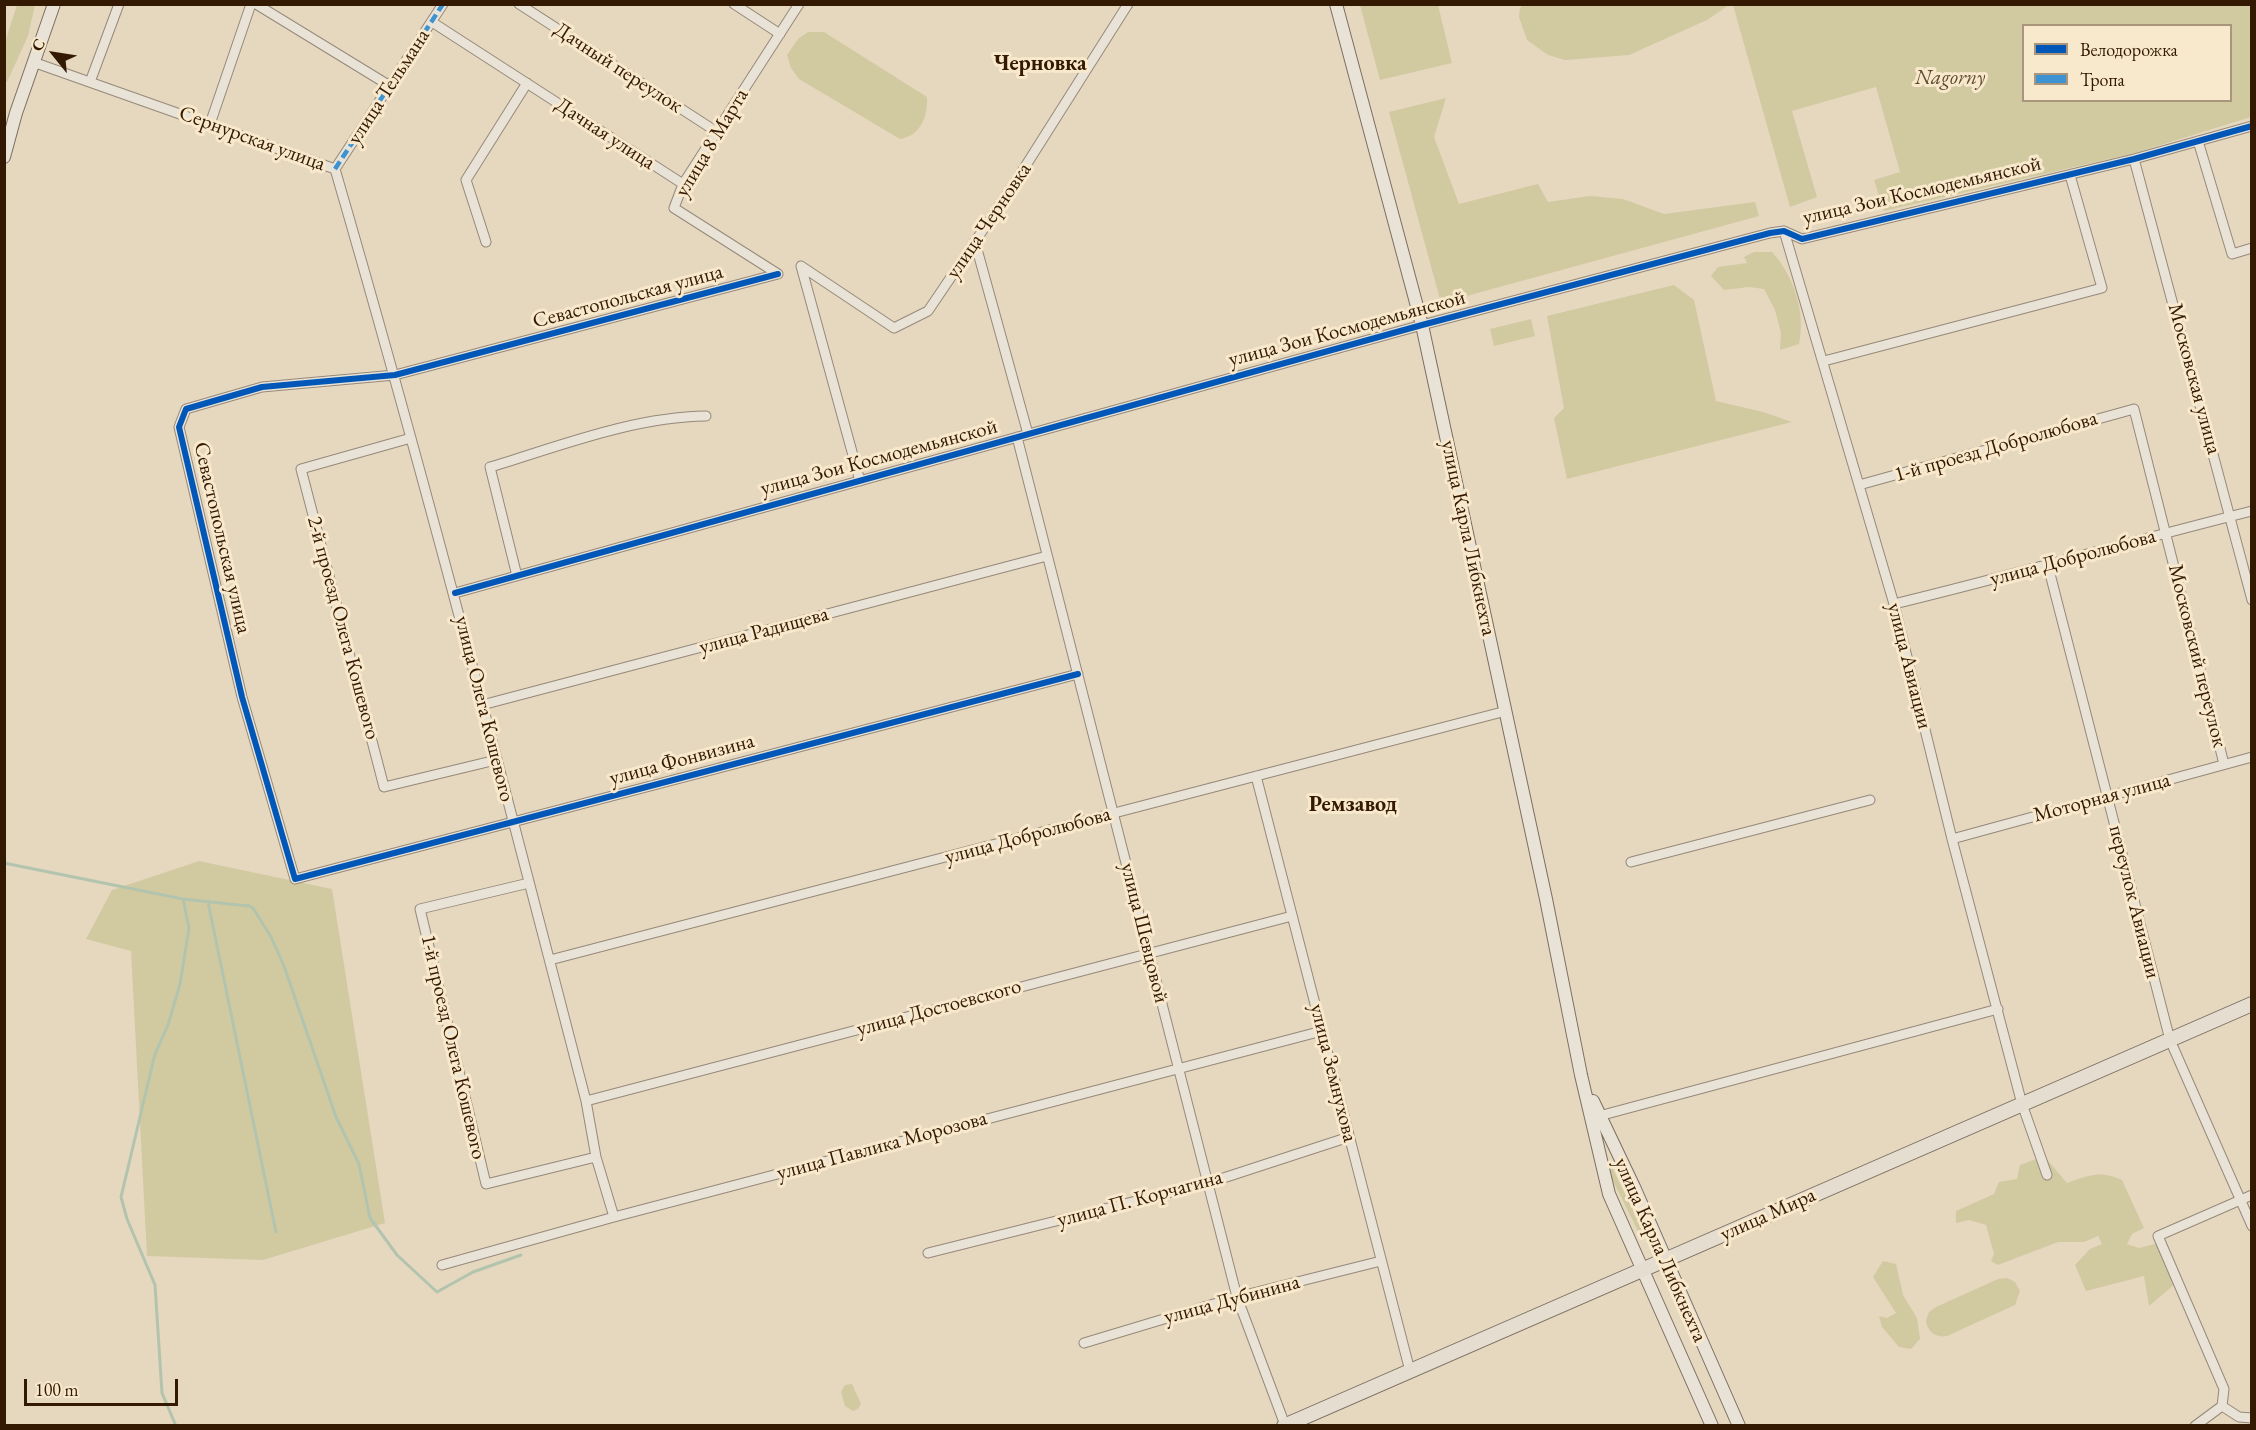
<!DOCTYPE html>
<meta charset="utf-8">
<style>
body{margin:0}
#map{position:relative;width:2256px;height:1430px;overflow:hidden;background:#e6d7bf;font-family:"EB Garamond",serif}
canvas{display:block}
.frame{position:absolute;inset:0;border:6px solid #331802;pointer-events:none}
.legend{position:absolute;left:2022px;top:24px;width:210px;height:78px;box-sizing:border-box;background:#f8e8cc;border:2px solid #a9957b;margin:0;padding:8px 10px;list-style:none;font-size:18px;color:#331802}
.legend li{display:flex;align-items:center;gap:12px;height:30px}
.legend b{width:30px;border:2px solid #a9957b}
.north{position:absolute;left:24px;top:24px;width:60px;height:60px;-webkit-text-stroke:4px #f8e8cc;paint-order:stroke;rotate:300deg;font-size:16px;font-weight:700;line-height:24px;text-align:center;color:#331802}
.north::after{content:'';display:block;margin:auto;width:21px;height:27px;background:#331802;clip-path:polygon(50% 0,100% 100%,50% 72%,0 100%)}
.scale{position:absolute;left:24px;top:1379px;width:154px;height:27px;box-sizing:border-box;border:3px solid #331802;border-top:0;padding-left:8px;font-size:18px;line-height:21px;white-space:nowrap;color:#331802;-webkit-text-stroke:4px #f8e8cc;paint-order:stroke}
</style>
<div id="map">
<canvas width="2256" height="1430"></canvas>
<div class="frame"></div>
<ul class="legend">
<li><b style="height:8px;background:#0057b8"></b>Велодорожка</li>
<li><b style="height:8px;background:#3d93d1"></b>Тропа</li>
</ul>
<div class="north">С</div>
<div class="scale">100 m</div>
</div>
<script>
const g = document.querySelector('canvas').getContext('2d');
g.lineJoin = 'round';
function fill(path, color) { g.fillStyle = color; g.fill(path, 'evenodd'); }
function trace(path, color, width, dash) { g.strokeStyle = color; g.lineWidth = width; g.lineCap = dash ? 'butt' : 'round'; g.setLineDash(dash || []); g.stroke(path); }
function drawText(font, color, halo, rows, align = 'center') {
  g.font = font + ' "EB Garamond",serif'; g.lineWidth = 6; g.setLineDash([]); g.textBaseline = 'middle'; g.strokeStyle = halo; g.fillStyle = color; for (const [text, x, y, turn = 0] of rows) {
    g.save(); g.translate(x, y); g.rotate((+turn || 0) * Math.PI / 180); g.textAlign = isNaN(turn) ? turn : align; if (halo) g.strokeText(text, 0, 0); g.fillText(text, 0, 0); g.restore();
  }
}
fill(new Path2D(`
 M1524 4H1729V5L1707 20 1629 55 1565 60 1548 55 1527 40 1519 17 1520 8Z
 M17 5H35L28 36 7 82H5V42Z
 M1360 5H1438L1452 63 1380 80Z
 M1733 5H2251V117L2135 153 1884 211 1874 180 1900 172 1876 87 1792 111 1817 197 1790 207ZM2024 26H2230V100H2024Z
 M808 32H824L927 97C928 115 921 136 900 139L799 79 791 68 787 55 798 39Z
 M1446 98 1434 137 1459 204 1538 184 1548 202 1590 196 1623 199 1664 214 1755 202 1759 216 1441 303 1389 112Z
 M1754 252H1772C1794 276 1806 313 1799 344L1780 350 1781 333 1775 310 1764 289 1749 287 1724 290 1711 276 1718 267 1747 263 1744 257Z
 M1674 285 1694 300 1716 401 1763 412 1792 422 1567 479 1554 418 1564 408 1547 316Z
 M1531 319 1535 336 1494 346 1490 329Z
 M199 861 332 889 385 1223 263 1260 147 1256 131 951 86 939 112 890Z
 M2044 1156 2067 1183C2089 1175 2100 1170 2122 1180L2144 1228 2132 1234 2127 1244 2139 1248 2159 1243 2175 1284 2149 1306 2144 1276 2086 1291 2075 1265 2090 1249 2102 1244 2098 1236 2084 1242H2058L1998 1265 1991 1261 1994 1254 1986 1225 1969 1220 1956 1223V1211L1994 1194 1999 1182 2017 1179 2020 1165Z
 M1608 1159 1645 1235 1641 1237 1612 1179Z
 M1883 1261 1896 1264 1903 1295 1917 1318 1920 1339 1911 1349 1899 1347 1882 1327 1879 1316 1887 1318 1896 1313 1873 1277Z
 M2007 1278 2015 1282 2020 1291 2015 1305 1947 1336C1936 1338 1927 1332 1926 1320L1929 1312 1936 1307 1998 1279Z
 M852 1384 861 1404 858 1409 853 1411 845 1406 841 1392 845 1385Z`), '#d1caa1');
trace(new Path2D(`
 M4 863 183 899 248 906
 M208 902 276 1232
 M247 905 253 908 271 937 284 966 336 1117 359 1164 370 1218 397 1255 437 1292 473 1272 521 1255
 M176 1426 162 1393 155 1285 127 1219 121 1197 155 1054 168 1025 180 984 189 928 183 899`), '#b3c4ae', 3);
const minor = new Path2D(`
 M256 4 390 86
 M519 4 717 132
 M734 4 780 34
 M432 22 683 184
 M33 62 335 169C425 478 505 789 586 1101L596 1157 614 1217
 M90 82 119 4
 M210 124 251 4
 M2198 141 2232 254 2252 248
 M2134 159 2252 600
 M335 169 443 4
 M1784 231 1894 604 1952 839 2022 1104 2047 1175
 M486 242 466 180 527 83
 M975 242 1028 434
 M801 266 894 328 928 311 1016 181 1128 4
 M801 266 860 481
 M778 274 395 375 262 387 186 409 179 427 242 697 295 879 1078 674
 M778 274 674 208 683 184 799 4
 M1824 361 2102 288 2070 175
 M1017 437 1237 1297 1285 1425
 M411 438 301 469 384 787 496 760
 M1859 485 2134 409 2224 764
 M2048 566 2170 1040 2252 1226
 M517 576 490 467C560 446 633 417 706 416
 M455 593 1422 325 1770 233 1784 231 1802 239 2134 159 2252 126
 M1894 604C2014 575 2132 541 2252 511
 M482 705 1047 556
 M1256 776 1410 1371
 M1952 839 2252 757
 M1631 862 1870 800
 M529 883 420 909 486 1184 596 1157
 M550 960 1506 711
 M586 1101 1292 916
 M1599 1116 1998 1009
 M928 1253 1208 1183 1349 1137
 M442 1265 614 1217 1322 1031
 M1084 1343 1237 1297 1381 1261
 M2222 1406 2224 1389 2158 1236 2252 1195
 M2195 1426 2222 1406 2239 1417 2252 1418`);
const secondary = new Path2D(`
 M1336 4 1422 325 1546 899 1581 1075 1609 1194 1712 1426
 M4 157 16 113 54 4
 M1593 1101 1634 1187 1739 1426`);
const primary = new Path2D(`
 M1284 1426 2252 1004`);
trace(minor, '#958979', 11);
trace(secondary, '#7b6f60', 14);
trace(primary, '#7b6f60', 16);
trace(minor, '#e9e2d6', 9);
trace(secondary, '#e9e2d6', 12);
trace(primary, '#e5ddd0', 14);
trace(new Path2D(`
 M335 169 443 4`), '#3d93d1', 4.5, [9, 4.5]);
trace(new Path2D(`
 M778 274 395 375 262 387 186 409 179 427 242 697 295 879 1078 674
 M455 593 1422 325 1770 233 1784 231 1802 239 2134 159 2252 126`), '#0057b8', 6);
drawText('21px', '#331802', '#f8e8cc', [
 ["Дачный переулок",618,68,33],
 ["улица Тельмана",389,87,-57],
 ["Дачная улица",605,134,33],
 ["Сернурская улица",252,139,20],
 ["улица 8 Марта",712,143,-59],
 ["улица Зои Космодемьянской",1922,191,-13],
 ["улица Черновка",989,221,-56],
 ["Севастопольская улица",628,297,-15],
 ["улица Зои Космодемьянской",1347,329,-15],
 ["Московская улица",2194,379,75],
 ["1-й проезд Добролюбова",1996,447,-16],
 ["улица Зои Космодемьянской",879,458,-15],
 ["Севастопольская улица",222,538,77],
 ["улица Карла Либкнехта",1468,538,78],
 ["улица Добролюбова",2073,558,-15],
 ["2-й проезд Олега Кошевого",343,628,75],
 ["улица Радищева",764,631,-15],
 ["Московский переулок",2197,656,76],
 ["улица Авиации",1909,666,76],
 ["улица Олега Кошевого",484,709,76],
 ["улица Фонвизина",682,760,-15],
 ["Моторная улица",2102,798,-15],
 ["улица Добролюбова",1028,836,-15],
 ["переулок Авиации",2134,902,76],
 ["улица Шевцовой",1144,933,76],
 ["улица Достоевского",939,1008,-15],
 ["1-й проезд Олега Кошевого",453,1047,77],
 ["улица Земнухова",1333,1073,76],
 ["улица Павлика Морозова",882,1146,-15],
 ["улица П. Корчагина",1140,1199,-15],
 ["улица Мира",1768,1215,-24],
 ["улица Карла Либкнехта",1660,1250,66],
 ["улица Дубинина",1232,1300,-15]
]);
drawText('italic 21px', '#5d4a2a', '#f8e8cc', [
 ["Nagorny",1950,78]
]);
drawText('bold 22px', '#331802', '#f8e8cc', [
 ["Черновка",1040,64],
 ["Ремзавод",1353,805]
]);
</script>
